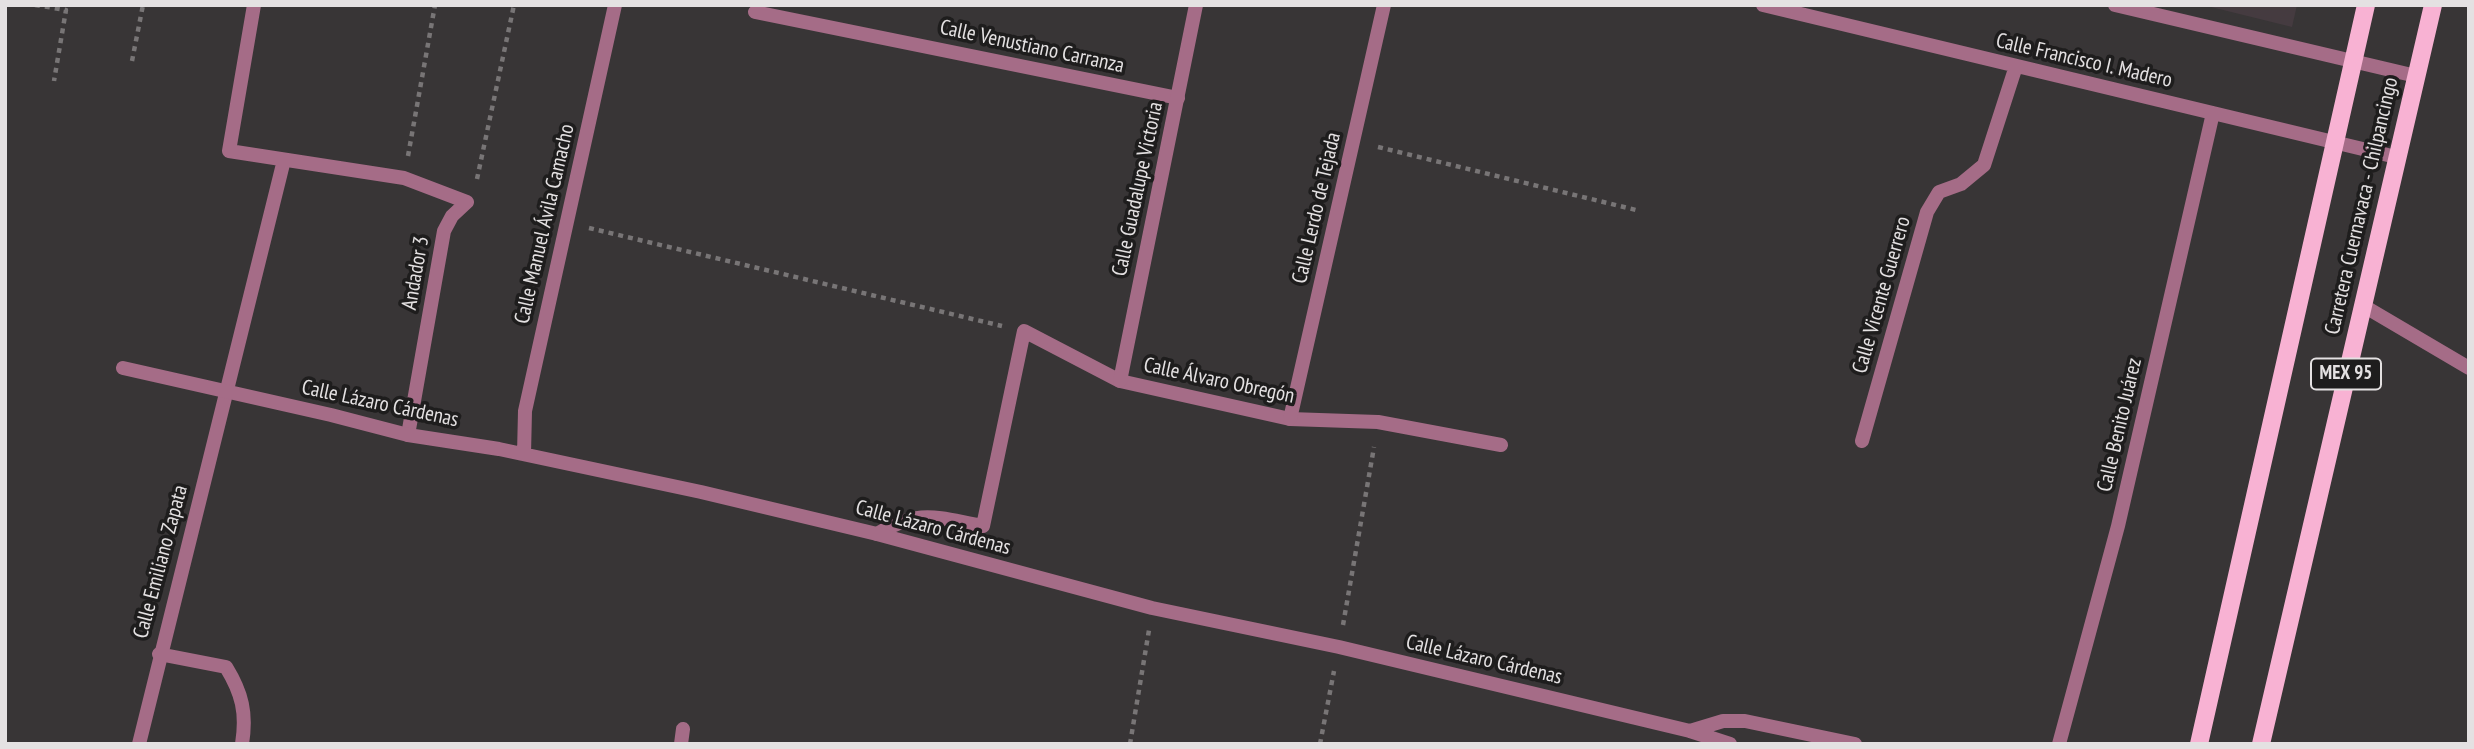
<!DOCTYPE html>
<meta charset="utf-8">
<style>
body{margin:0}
#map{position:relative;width:2474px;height:749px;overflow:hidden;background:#383536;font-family:"PT Sans Narrow",sans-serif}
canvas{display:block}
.frame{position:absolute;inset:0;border:7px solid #e4e1e2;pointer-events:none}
</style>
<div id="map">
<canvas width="2474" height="749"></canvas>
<div class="frame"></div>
</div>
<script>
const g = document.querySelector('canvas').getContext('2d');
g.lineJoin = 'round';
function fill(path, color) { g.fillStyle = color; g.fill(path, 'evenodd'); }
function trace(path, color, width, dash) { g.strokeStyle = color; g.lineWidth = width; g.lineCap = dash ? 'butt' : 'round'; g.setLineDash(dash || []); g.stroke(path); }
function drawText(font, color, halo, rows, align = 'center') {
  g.font = font + ' "PT Sans Narrow",sans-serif'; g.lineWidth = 7; g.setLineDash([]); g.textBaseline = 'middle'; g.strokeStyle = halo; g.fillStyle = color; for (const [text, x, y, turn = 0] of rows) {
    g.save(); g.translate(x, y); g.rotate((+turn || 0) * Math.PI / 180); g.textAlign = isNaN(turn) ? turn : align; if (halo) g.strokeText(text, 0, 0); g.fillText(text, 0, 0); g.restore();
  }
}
fill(new Path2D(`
 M2203 5H2297L2292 27Z`), '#453b40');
trace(new Path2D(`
 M35 5 66 10 54 81
 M132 61 143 5
 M1378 147 1636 210
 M408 156 435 5
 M477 179 514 5
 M589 228 1002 326
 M1343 625 1374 447
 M1130 744 1149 630
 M1320 744 1334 671`), '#787576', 4.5, [5, 5]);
trace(new Path2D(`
 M254 5 229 151 404 178 467 202 452 216 444 231 408 435
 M755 12 1178 98
 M877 534C920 508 937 518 983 526L1024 331 1120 381 1290 419 1378 422 1501 445
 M159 654 226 667C242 693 247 713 242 744
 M139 744 284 160
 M681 744 683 729`), '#a56c87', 14);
trace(new Path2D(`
 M1763 5 2396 157
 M2115 5 2416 76
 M2362 305 2469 368
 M123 368 331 415 408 435 499 449 701 492 877 534 1152 608 1339 647 1690 731 1730 744
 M1120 381 1196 5
 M1290 419 1384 5
 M1862 441 1927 212 1939 192 1961 184 1984 165 2016 66
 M524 454 525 411 615 5
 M1690 731 1723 721H1745L1855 744
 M2059 744 2118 526 2213 113`), '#a56c87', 14);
trace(new Path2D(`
 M2199 744 2366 5
 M2261 744 2433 5`), '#f8b2d3', 18);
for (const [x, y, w] of [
 [2346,374,70]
]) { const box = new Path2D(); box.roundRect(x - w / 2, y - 15.5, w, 31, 5); g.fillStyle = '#1e1d1d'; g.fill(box); trace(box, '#e4e1e2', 2); }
drawText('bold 19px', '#e4e1e2', null, [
 ["MEX 95",2346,374]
]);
drawText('21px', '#e4e1e2', '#1e1d1d', [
 ["Calle Venustiano Carranza",1032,47,12],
 ["Calle Francisco I. Madero",2084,61,13],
 ["Calle Guadalupe Victoria",1138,189,-78],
 ["Carretera Cuernavaca - Chilpancingo",2362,206,-77],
 ["Calle Lerdo de Tejada",1317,208,-77],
 ["Calle Manuel Ávila Camacho",545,224,-77],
 ["Andador 3",416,273,-80],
 ["Calle Vicente Guerrero",1882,295,-74],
 ["Calle Álvaro Obregón",1219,381,12],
 ["Calle Lázaro Cárdenas",380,404,12],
 ["Calle Benito Juárez",2120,425,-77],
 ["Calle Lázaro Cárdenas",933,528,15],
 ["Calle Emiliano Zapata",161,562,-75],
 ["Calle Lázaro Cárdenas",1484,660,13]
]);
</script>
